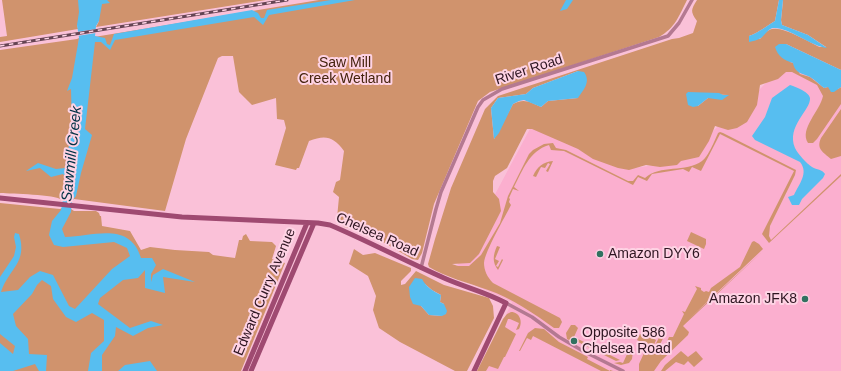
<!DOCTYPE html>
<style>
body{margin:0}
canvas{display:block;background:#fac1d8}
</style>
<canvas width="841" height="371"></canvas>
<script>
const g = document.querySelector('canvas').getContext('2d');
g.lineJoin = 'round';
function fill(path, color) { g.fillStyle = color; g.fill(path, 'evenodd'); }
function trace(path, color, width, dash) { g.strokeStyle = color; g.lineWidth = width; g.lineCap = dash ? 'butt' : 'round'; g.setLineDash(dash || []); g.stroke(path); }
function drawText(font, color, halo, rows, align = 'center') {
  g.font = font + ' Helvetica,sans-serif'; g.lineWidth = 4; g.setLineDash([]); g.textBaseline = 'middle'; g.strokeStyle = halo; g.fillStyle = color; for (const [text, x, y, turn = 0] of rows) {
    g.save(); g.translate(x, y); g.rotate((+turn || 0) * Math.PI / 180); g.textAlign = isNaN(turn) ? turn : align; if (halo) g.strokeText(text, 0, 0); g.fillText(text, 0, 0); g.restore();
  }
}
fill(new Path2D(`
 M790 58 841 97V371H479L512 302 452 275 532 125 626 169 678 162 760 89Z`), '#fbafcf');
fill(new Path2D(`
 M2 0H266L96 27 99 21 77 25 78 29 0 42V37L7 36Z
 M319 0H687C679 16 675 28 659 37L490 92 478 101 434 204 422 253 418 260 412 259C391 247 368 231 344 227L343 222 338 220 337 218 339 197 333 192 336 182 340 180 344 151C333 136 325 135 309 141L299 168H297L296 170 275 165 286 128 284 120 277 119 276 98 252 105 239 92 233 56H222L218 58 186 139 165 211 74 199 72 201 73 198 94 37Z
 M697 0H779L775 21C766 26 760 32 749 36L760 39C763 35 767 30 772 29 783 26 809 42 820 47H826L808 35 782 25 781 20 783 1V0H841V70L786 44 790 62 793 63 800 74 810 77 824 88 828 87 838 89 841 87V104L817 139 813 143H808C799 129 820 111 823 96L817 85 792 72H786L778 79 760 85 757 105 747 122 737 128 728 130 715 126 709 141 699 157 681 161 677 165 660 167 646 165 629 170 618 168 593 159 578 149 532 129H527L507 168 495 176 493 181V192L499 199 501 211 479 254 470 263 452 264 458 266H469L481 255 500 223 508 196 529 154 533 150 544 144 553 143 556 148 566 150 628 181H633L638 175 645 178C660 164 686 173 702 161 708 157 715 140 718 133L720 132 723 133 796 170 795 175 770 226 769 236 771 240 841 174V176L769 243 762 234 794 171 720 134 701 171 692 167 689 172 683 169 652 174 647 181 638 177 633 185 564 151 551 150 549 145C529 151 523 170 514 187L519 191 513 189 509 198 510 199 509 202 511 205C505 217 485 251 484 263 484 270 487 277 493 283L560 318 562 322 559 328H554C535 314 511 298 488 290 469 283 445 277 429 267L428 264 435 239 451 188 485 109 498 96 672 39 679 38 693 33 697 21C690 11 691 10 697 0ZM578 71V98L548 101 541 107C530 102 524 98 513 104L494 139 491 108 498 98 526 94 533 88ZM687 93 728 95 708 98 698 106Z
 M79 38 74 129 67 180 62 200C55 194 12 194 0 193V50L77 39Z
 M841 109V156L831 159C823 152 816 149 821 138Z
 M553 161 548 172 546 171 550 164 548 163 545 168 541 167 536 177 533 176C537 167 543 162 553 161Z
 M0 203 60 209 62 208V209L71 210V209L74 211H96L99 213 100 216H101L102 226 130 231 141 250 150 247 175 250 209 252 213 255 235 258 239 240H242L243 236 246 234 250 241 272 242 276 246 272 259 285 263 241 371H0Z
 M691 232 706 239V244L704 249 687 241Z
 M754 241 759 244 763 249 688 320 764 250 683 326 689 332 688 335 661 361 654 371H639V364L644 353C648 352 650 354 654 354 663 354 666 343 669 337H673L684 314 682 311 685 312 697 289 695 286 701 288V290L704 292 706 291 709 292 711 288 740 267 752 242Z
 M497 246 500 247 495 259 499 261 496 266 498 267 502 259 503 260 498 270C492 262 493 255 497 246Z
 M354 249 363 255 375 253 411 268V271L401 281V285L405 284 416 271 444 285 489 298 493 306 494 318 467 371H455L400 342 379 328 373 310 376 296 368 276 349 264ZM425 284 432 290 441 295 440 302 444 304 442 316 429 315 421 306Z
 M511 312C520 312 523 322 519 329L516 330 519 323 510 319H508L505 327 516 334 505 357H504L498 369 489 366 486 371H477L503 319 507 314Z
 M571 325H575L578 328 574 337 620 360 616 361 574 340 573 342 567 339 566 333Z
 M535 328 544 329 559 342 588 357 587 359 610 371V370L613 371H601L533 336 531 340 527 338 520 351H519L528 333Z
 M641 332 656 340 653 347 651 344 650 346 653 348 637 340 640 334H642Z
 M662 332 665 334C662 340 660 348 653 349Z
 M631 350 633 351 632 359 629 363 621 365 614 363 620 362 623 363 628 352Z
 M681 351 688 357 696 351 703 359 694 367 688 361 684 365 676 362 665 371H661L665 365Z`), '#d0936d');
fill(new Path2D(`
 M78 0H107L110 3 102 4 99 21 96 26 95 36 105 38 107 44 110 45 114 34 252 10 258 13 261 18H264L267 10 331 0H355L269 15 263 25 254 17 115 40 110 50 101 42H95L85 129 92 135 81 173 76 196 72 201 71 212 62 229 65 237C94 236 130 221 141 258H152L156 265 151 274V282L153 275 163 269 195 282 163 277 165 293 145 288V270L138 278 123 280 100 298 98 304 130 328 151 321 163 325 148 328 133 336 116 327 115 336 102 355V371H88L91 353 104 341V320L92 313 76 322 66 317 53 299 51 286 42 280 37 285 32 294 13 314 16 326 28 339 29 354 47 355 46 371H39L35 364 13 371H0V343L13 354 15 346 0 334V277L14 256 16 247 14 237 15 233 19 234C28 263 9 268 1 292L18 290 30 277 40 271 53 275 69 306 75 309 112 269 130 256 127 248 114 242 63 247 54 245 49 235 52 221 61 210 67 180 63 174 51 177 40 168 26 171 38 163 56 169 65 168 72 128 71 89 67 91 72 78 79 38 77 25 79 12Z
 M566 0H573L567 9 560 11Z
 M779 0H783L781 20 782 25 808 35 827 48C810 46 789 27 773 28 768 29 765 35 761 38 758 40 753 41 749 42V36C760 32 766 26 775 21Z
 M779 44H786L841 70V87L834 92H831L828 87 824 88C820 85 815 80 810 77 803 73 795 74 793 63 783 60 778 56 775 47Z
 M578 71 584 72C591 82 584 89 578 98L548 101 541 107 524 100 519 101 513 104 499 133 494 139 491 108 498 98 526 94 533 88Z
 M790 85C794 86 798 88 802 90 805 92 809 94 810 98 811 110 786 126 795 148 798 154 806 163 812 167 817 170 822 169 825 174L823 178 802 199 799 205H792L788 197 794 195C799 184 809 173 800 162L755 140 752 136 765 117 772 98Z
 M688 92 719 93 723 95H729L722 100 708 98 698 106 693 107 688 105 686 94Z
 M415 278 422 279C426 287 433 291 441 295L440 302 444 304 447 311 446 314 442 316 429 315 421 306 413 304 410 297 409 287Z
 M150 361 157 371H118L125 365Z`), '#57bef0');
fill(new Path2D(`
 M96 29V33L77 36 76 32Z`), '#fac1d8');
trace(new Path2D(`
 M421 268 436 209 441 192 478 107 483 100 502 89 668 36 679 23 692 0
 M506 303 532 317 559 337 583 351 623 371`), '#b47991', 3.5);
trace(new Path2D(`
 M0 198 182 217 318 223 330 225C368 241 405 261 444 278 464 287 486 292 506 303L474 371
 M245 371 307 223
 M251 371 314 223`), '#9f4a71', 5);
const rail = new Path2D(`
 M0 46 287 0`);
trace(rail, '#654453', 3);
trace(rail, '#fed3e4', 1.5, [4.5]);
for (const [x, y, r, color] of [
 [600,254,4,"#317160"],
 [805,299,4,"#317160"],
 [574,341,4,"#317160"]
]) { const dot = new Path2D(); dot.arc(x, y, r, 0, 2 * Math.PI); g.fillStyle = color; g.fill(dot); trace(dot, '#fed3e4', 1.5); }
drawText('14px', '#44230d', '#fed3e4', [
 ["Saw Mill",345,63],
 ["Creek Wetland",345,79]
]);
drawText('14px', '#2e1521', '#fed3e4', [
 ["River Road",529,70,-18],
 ["Chelsea Road",377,235,24],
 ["Edward Curry Avenue",265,292,-67]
]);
drawText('14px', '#2e1521', '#fed3e4', [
 ["Amazon DYY6",608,254],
 ["Amazon JFK8",797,299,"right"],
 ["Opposite 586",582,333],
 ["Chelsea Road",582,349]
], 'left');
drawText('italic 15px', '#013145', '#fed3e4', [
 ["Sawmill Creek",72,154,-84]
]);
</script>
